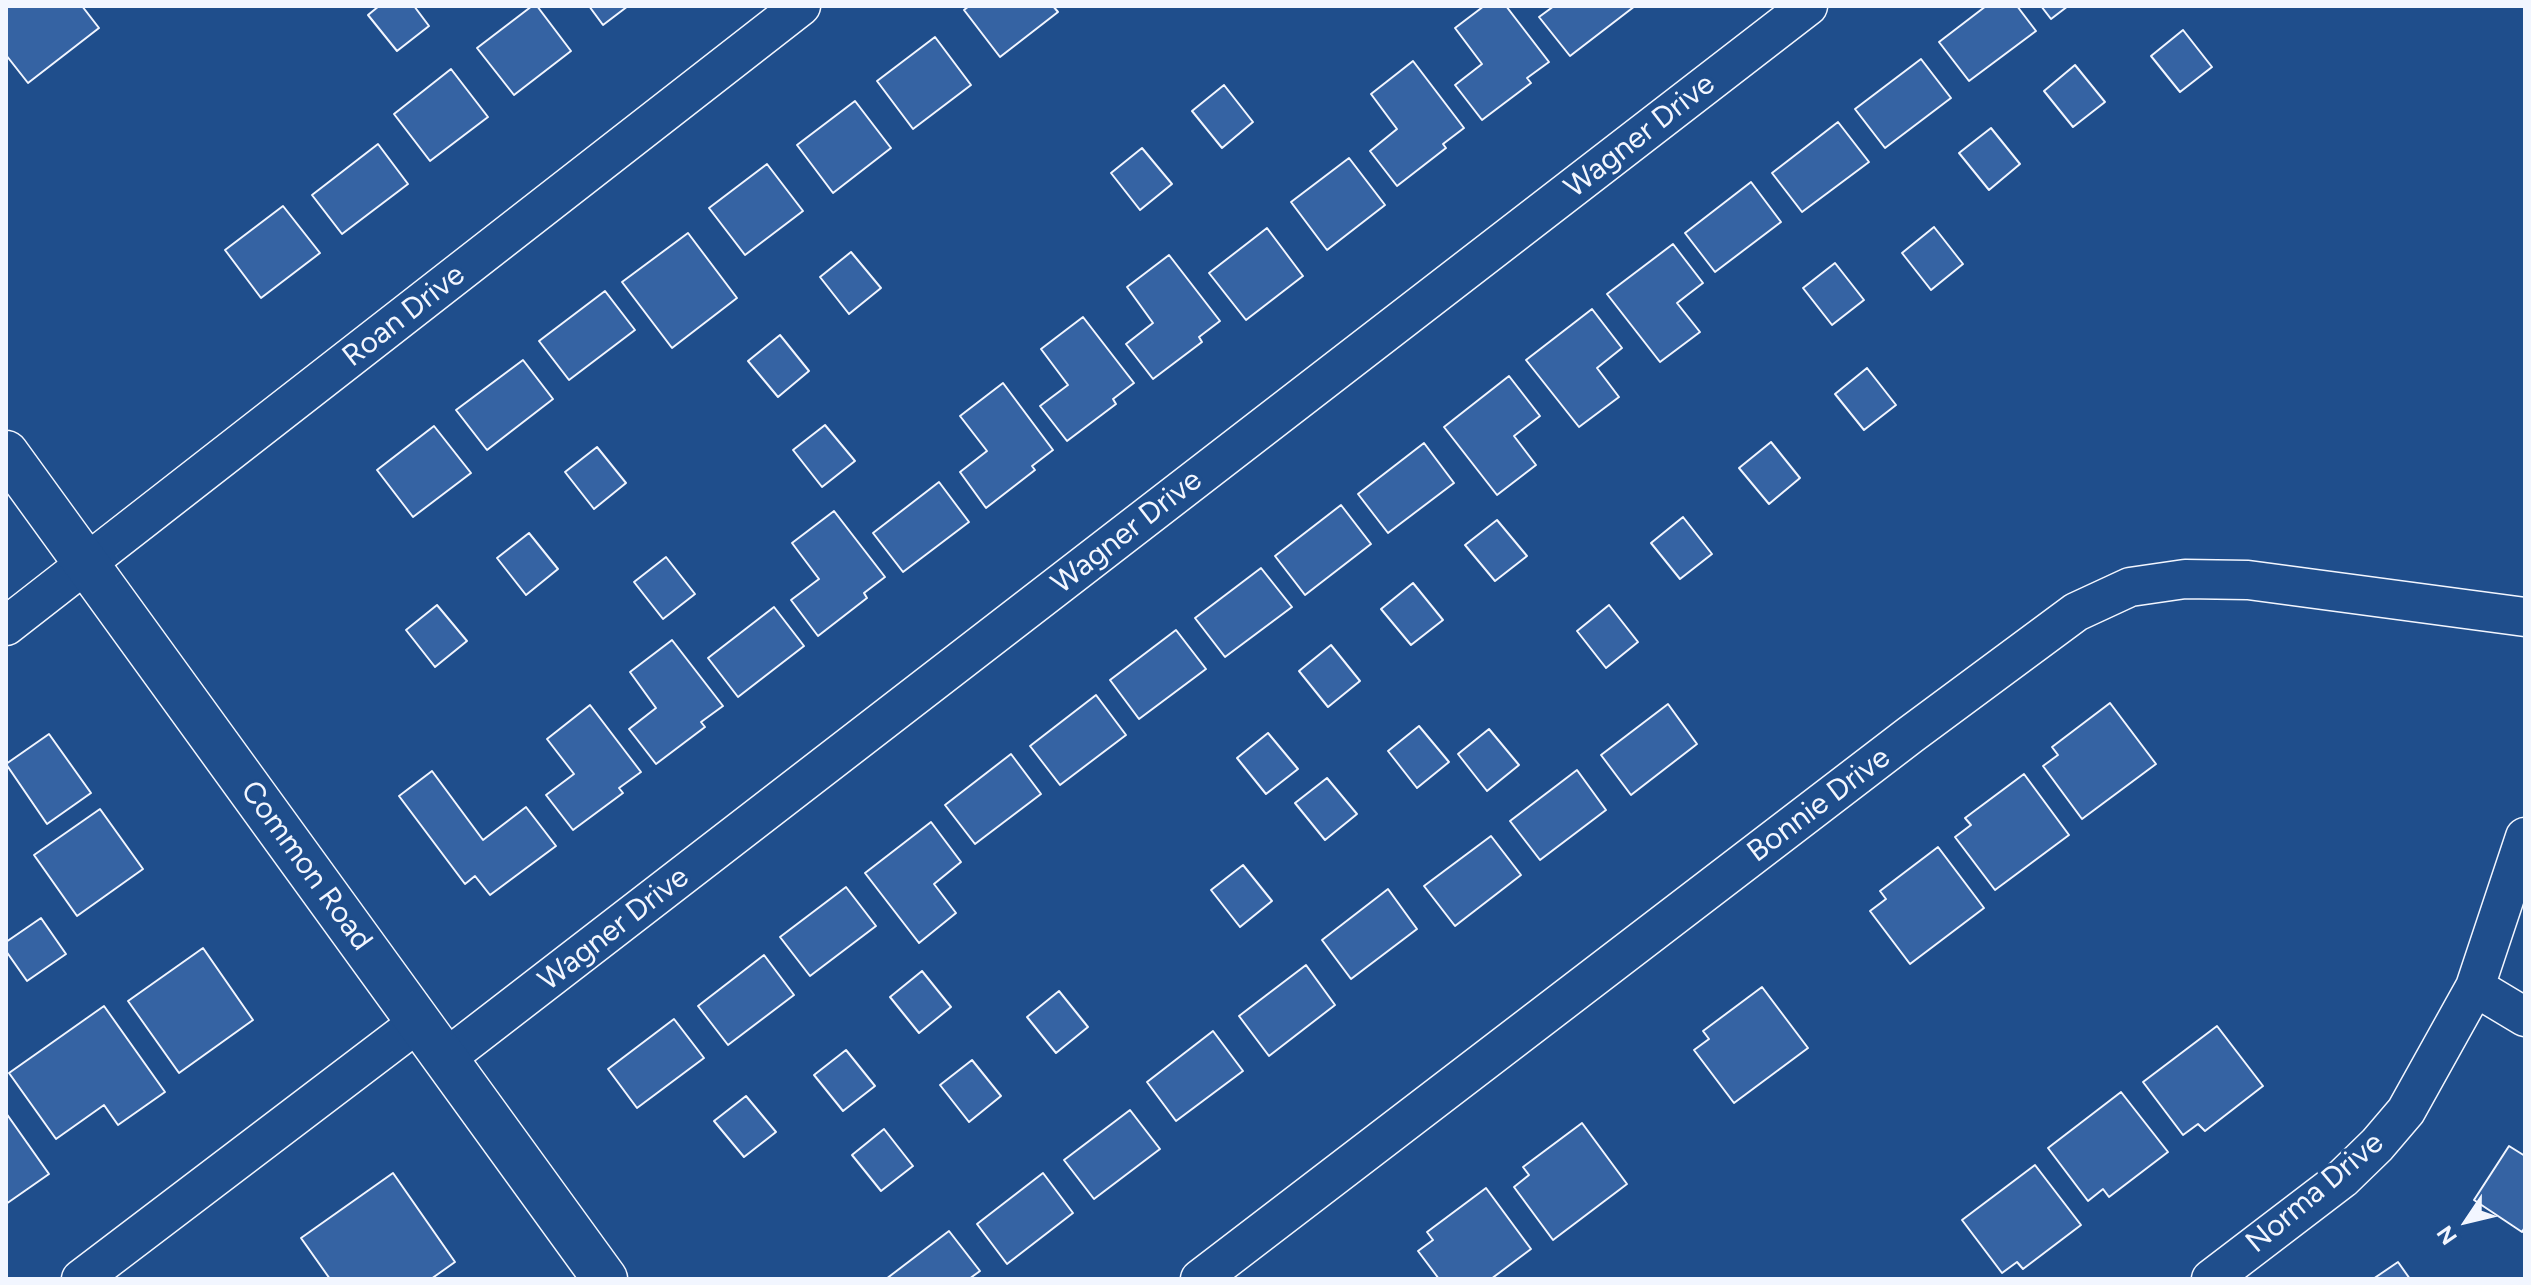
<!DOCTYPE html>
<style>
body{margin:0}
#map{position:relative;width:2531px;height:1285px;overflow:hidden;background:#1f4e8c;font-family:Figtree,sans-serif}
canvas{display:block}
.frame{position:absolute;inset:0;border:8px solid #f2f6ff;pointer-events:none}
.north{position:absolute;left:2427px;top:1181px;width:80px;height:80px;-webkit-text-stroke:6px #1f4e8c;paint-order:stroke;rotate:235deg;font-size:22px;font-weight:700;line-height:32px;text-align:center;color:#f2f6ff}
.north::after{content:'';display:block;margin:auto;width:28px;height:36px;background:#f2f6ff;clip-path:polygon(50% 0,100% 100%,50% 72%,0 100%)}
</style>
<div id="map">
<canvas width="2531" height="1285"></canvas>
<div class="frame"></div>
<div class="north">N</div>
</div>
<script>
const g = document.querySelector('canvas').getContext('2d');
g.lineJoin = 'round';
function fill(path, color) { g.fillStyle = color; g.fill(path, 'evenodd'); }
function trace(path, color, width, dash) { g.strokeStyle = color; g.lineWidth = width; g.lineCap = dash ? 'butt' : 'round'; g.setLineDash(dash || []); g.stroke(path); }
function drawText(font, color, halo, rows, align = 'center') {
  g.font = font + ' Figtree,sans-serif'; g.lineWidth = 6; g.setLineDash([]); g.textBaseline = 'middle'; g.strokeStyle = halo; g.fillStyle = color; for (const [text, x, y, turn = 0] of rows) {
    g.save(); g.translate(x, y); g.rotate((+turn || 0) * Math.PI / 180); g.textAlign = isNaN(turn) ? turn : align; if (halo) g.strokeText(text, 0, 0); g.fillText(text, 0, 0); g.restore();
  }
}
const building = new Path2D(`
 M6 6H82L99 28 28 83 6 55Z
 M379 6H414L429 26 397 51 368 15Z
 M532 6H537L571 51 514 95 477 48Z
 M589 6H628L603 25Z
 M969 6H1053L1058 12 1000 57 964 10Z
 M1484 6H1506L1549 62 1527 78 1531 83 1482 120 1455 85 1482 64 1455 28Z
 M1554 6H1635L1570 56 1539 17Z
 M1986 6H2017L2036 31 1969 81 1939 42Z
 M2041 6H2068L2051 19Z
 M2183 30 2212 67 2180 92 2151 56Z
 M935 37 971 85 913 129 877 81Z
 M1921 59 1951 98 1885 148 1855 109Z
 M1413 61 1464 128 1443 144 1446 148 1397 186 1370 151 1397 129 1371 94Z
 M2075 65 2105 102 2073 127 2044 91Z
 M451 69 488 117 430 161 394 114Z
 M1224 85 1253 122 1222 148 1192 111Z
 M855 101 891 148 833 193 797 145Z
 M1838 122 1869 162 1802 212 1772 173Z
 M1991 128 2020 164 1989 190 1959 153Z
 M378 144 408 184 342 234 312 195Z
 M1142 148 1172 184 1140 210 1111 173Z
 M1349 158 1385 205 1327 250 1291 202Z
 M767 164 803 211 745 255 709 208Z
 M1751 182 1781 222 1715 272 1685 233Z
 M283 206 320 253 261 298 225 250Z
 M1934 227 1963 264 1931 290 1902 253Z
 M1267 228 1303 276 1246 320 1209 273Z
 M688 233 737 298 672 348 622 282Z
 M1673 244 1703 283 1677 303 1700 332 1660 362 1607 294Z
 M851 252 881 288 849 314 820 277Z
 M1169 255 1220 321 1199 337 1202 342 1153 379 1126 344 1153 323 1127 287Z
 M1835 263 1864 300 1832 325 1803 288Z
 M605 291 635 330 569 380 539 341Z
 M1592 309 1622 348 1597 368 1619 397 1579 427 1526 360Z
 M1083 317 1134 383 1113 399 1116 404 1067 441 1040 406 1068 385 1041 349Z
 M780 335 809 371 778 397 748 361Z
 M523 360 553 399 487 450 456 410Z
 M1867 368 1896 405 1864 430 1835 394Z
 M1509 376 1540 416 1514 436 1536 465 1497 495 1444 427Z
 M1003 383 1053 450 1032 466 1035 470 986 508 960 472 987 451 960 416Z
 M825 425 855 461 822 487 793 450Z
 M434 426 471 473 413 517 377 470Z
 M1771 442 1800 478 1769 504 1739 468Z
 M1424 443 1454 483 1388 533 1358 494Z
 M597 447 626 483 594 509 565 472Z
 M939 482 969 522 903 572 873 533Z
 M1341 505 1371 544 1305 595 1275 556Z
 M834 511 885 577 864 593 867 598 818 636 791 600 819 579 792 543Z
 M1683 517 1712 554 1680 579 1651 543Z
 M1497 520 1527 556 1495 581 1465 545Z
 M529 533 558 569 526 595 497 558Z
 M666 557 695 594 663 619 634 582Z
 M1261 568 1292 607 1225 657 1195 618Z
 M1413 583 1443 620 1411 645 1381 609Z
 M437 605 467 641 435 667 406 630Z
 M1609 605 1638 642 1606 668 1577 631Z
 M774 607 804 646 738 697 708 658Z
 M1176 630 1206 669 1139 719 1110 680Z
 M672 640 723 706 701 722 705 727 656 764 629 729 656 708 630 672Z
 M1331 645 1360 681 1328 707 1299 671Z
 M1096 695 1126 735 1060 785 1030 746Z
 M2110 703 2156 764 2082 819 2043 766 2058 755 2052 747Z
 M1668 704 1697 744 1631 795 1601 755Z
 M590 705 641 772 619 788 623 793 573 830 546 795 574 774 547 739Z
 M1419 726 1449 762 1417 788 1388 751Z
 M1489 729 1519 765 1487 791 1458 754Z
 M1268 733 1298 769 1266 794 1237 758Z
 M49 734 91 793 47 824 6 764Z
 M1011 754 1041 794 975 844 945 805Z
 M1577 770 1606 810 1540 860 1510 821Z
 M432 771 483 840 526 807 556 846 490 895 475 876 465 884 399 796Z
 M2024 774 2069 835 1995 890 1955 837 1971 825 1965 818Z
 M1327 778 1357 814 1325 840 1295 803Z
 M100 809 143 869 77 916 34 855Z
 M931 822 961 862 934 884 956 913 919 943 865 873Z
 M1491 836 1521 875 1455 926 1424 886Z
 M1938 847 1984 908 1910 964 1870 911 1886 899 1880 891Z
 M1243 865 1272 901 1240 927 1211 890Z
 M846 887 876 926 810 976 780 937Z
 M1388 889 1417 929 1351 979 1322 940Z
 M41 918 66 954 27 981 6 951V942Z
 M203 948 253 1020 179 1073 128 1001Z
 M764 955 794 995 728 1045 698 1006Z
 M1306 965 1335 1005 1269 1056 1239 1016Z
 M922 971 951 1007 919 1033 890 997Z
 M1762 987 1808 1048 1734 1103 1694 1050 1709 1039 1703 1031Z
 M1059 991 1088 1027 1056 1053 1027 1017Z
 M104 1006 165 1092 118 1125 104 1105 56 1139 9 1073Z
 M674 1019 704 1058 637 1108 608 1069Z
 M2217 1026 2263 1086 2205 1131 2198 1124 2183 1135 2143 1082Z
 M1213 1031 1243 1071 1176 1121 1147 1082Z
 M846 1050 875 1086 843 1111 814 1075Z
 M972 1060 1001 1096 969 1122 940 1085Z
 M2121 1092 2168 1152 2109 1197 2103 1189 2088 1201 2048 1148Z
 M746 1096 776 1132 744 1157 714 1121Z
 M1130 1110 1160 1149 1094 1199 1064 1160Z
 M6 1113 49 1174 6 1204Z
 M1582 1123 1627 1184 1553 1240 1514 1187 1529 1175 1523 1167Z
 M884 1129 913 1166 881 1191 852 1155Z
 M2509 1146 2525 1156V1227L2522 1232 2474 1200Z
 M2035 1165 2081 1225 2023 1269 2017 1262 2002 1273 1962 1220Z
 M393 1173 455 1262 431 1279H330L301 1238Z
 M1043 1173 1073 1213 1007 1264 977 1224Z
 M1486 1188 1531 1249 1491 1279H1439L1418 1251 1433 1240 1427 1232Z
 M949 1231 980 1271 969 1279H886Z
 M2398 1262 2410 1279H2373Z`);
fill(building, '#3563a3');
trace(building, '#f2f6ff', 2);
const minor = new Path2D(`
 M6 626 801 6
 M2475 987 2525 1017
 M445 1059 1808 6
 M81 1279 419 1022
 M1200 1279 1910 735 2076 612 2130 587 2185 579 2248 580 2525 617
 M2211 1279 2342 1179 2377 1145 2406 1111 2475 987 2525 837`);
const tertiary = new Path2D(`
 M6 453 605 1279`);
trace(minor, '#f2f6ff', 41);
trace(tertiary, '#f2f6ff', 47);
trace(minor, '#1f4e8c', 38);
trace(tertiary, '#1f4e8c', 44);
drawText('30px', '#f2f6ff', '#1f4e8c', [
 ["Wagner Drive",1640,136,-38],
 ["Roan Drive",404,316,-38],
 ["Wagner Drive",1127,532,-38],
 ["Bonnie Drive",1819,805,-37],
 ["Common Road",306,866,54],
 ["Wagner Drive",614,929,-38],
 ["Norma Drive",2315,1193,-40]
]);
</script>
